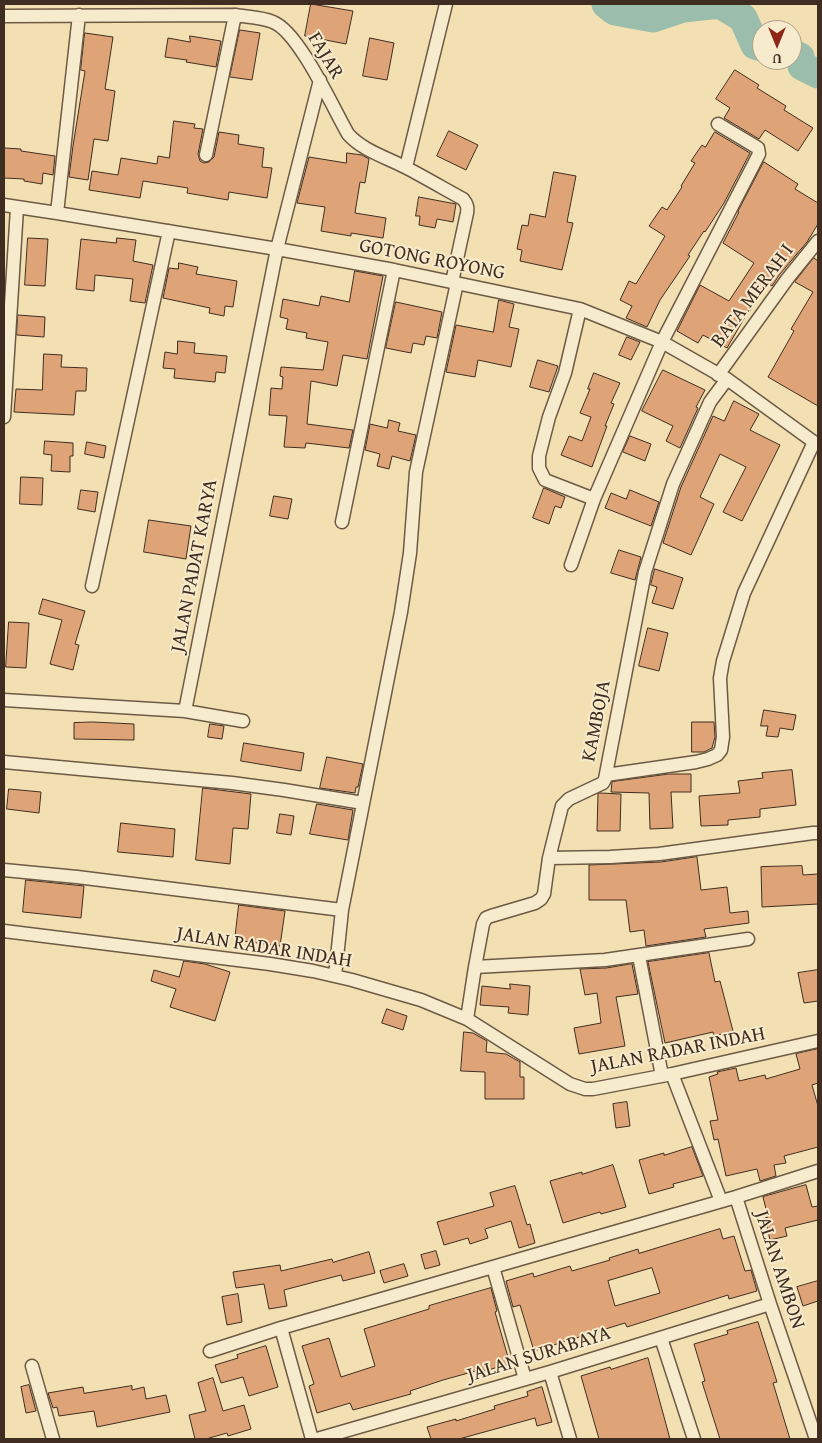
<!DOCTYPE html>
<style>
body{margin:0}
#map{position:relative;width:822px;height:1443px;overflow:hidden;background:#f2e0b2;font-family:"Gentium Book Plus",serif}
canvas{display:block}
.frame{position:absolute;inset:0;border:5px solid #402d21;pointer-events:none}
.north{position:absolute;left:752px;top:20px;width:50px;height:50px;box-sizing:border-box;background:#f7ebcd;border:1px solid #ae9f88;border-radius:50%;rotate:180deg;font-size:14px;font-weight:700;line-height:20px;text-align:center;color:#402d21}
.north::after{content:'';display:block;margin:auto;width:18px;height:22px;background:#8f2418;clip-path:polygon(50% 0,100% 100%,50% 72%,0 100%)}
</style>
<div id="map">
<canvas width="822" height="1443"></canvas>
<div class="frame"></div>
<div class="north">U</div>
</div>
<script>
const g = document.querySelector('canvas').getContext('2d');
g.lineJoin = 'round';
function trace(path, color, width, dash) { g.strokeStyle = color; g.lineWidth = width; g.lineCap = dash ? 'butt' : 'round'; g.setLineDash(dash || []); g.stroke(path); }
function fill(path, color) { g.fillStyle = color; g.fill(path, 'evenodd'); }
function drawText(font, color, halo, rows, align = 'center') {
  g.font = font + ' "Gentium Book Plus",serif'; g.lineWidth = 4; g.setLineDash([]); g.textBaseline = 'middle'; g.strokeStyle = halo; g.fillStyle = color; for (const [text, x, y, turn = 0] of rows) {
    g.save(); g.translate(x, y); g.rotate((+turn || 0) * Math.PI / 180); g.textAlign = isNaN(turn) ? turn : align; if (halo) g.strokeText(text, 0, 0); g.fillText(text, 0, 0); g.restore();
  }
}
trace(new Path2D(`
 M606 4 615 11 653 18 683 8 720 4 743 18 755 45 762 47
 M792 53 800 57 802 66 818 74`), '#9bbdab', 29);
const building = new Path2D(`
 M311 4 353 11 346 44 305 36Z
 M240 30 260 33 252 80 230 77Z
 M85 33 113 37 105 89 115 91 108 141 94 139 88 180 69 177 73 146 85 71 81 70Z
 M190 36 221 41 216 67 186 62 187 60 165 57 168 38 190 42Z
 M370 38 394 43 387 80 363 76Z
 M735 70 759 85 757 88 786 106 784 110 813 128 798 151 765 130 759 139 724 118 730 108 716 99Z
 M174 121 195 124 194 128 203 129 198 154 200 161 204 163 209 162 214 157 219 132 239 135 238 144 264 148 262 167 272 168 267 198 229 192 228 200 187 193 188 188 143 181 140 198 89 190 92 171 118 175 121 158 157 164 158 156 169 158Z
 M449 131 478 145 466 170 437 156Z
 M715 132 750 153 724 203 705 232 704 231 688 255 690 256 660 300 647 327 626 318 632 306 620 300 629 281 636 284 665 236 649 226 662 207 667 210 682 187 681 186 695 163 691 161 702 145 705 147Z
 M5 148 21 149V151L55 156 53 175 43 173 42 184 24 181V179L4 178Z
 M347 153 362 155 369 159 365 183 360 182 355 213 386 218 383 238 351 233V236L321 231 325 207 297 203 309 157 346 163Z
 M764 162 798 184 795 189 818 203V224L807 242 780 274 772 286 768 283 750 311 749 310 727 348 703 335 698 343 677 331 700 285 729 301 754 263 723 243 739 212H738Z
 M554 172 576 176 567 222 573 223 562 270 520 261 522 250 517 249 522 225 528 226 530 214 545 217Z
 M419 197 456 204 453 222 437 219 435 228 419 225 420 216H416Z
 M28 238 48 239 45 286 25 285Z
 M117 238 136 240 133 261 153 265 145 303 130 301 133 279 95 275 94 291 76 289 81 239 116 243Z
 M814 258 818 261V406L768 377 794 331 791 329 813 292 795 282Z
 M179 263 198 267 196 274 237 281 233 307 225 306 224 316 209 313 210 308 163 298 169 268 178 269Z
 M355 271 383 276 367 359 343 355 337 386 311 381 307 424 353 430 349 448 306 443 305 448 284 447 287 416 269 415 271 388 282 389 283 377 280 376 281 367 323 370 328 342 306 338 307 333 286 329 288 319 280 317 283 299 319 306 321 296 349 302Z
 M499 300 514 304 509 327 519 329 511 367 478 360 475 377 446 372 456 325 493 332Z
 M396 302 442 312 437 338 426 336 424 345 413 343 411 353 386 348Z
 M18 315 45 317 44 337 17 335Z
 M627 337 640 342 631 360 619 355Z
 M178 341 195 343 194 353 227 356 225 373 216 372 215 382 174 378 175 369 163 368 165 352 177 354Z
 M44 354 62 355 61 367 87 368 86 391H76L74 415 14 412 16 389 42 390Z
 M538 360 558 366 549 392 530 387Z
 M663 370 705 390 696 407 698 408 680 448 666 441 673 426 642 411Z
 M594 373 620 383 611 403 614 404 605 426H607L592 467 561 455 569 436 582 441 591 417 580 413 590 389H588Z
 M734 401 759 414 750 430 780 445 742 521 723 512 746 467 720 454 700 497 714 504 691 555 663 543 681 487 713 416 724 421Z
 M389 420 400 423 398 431 416 435 410 461 392 456 389 469 377 466 380 454 365 450 370 424 387 428Z
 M630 436 651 444 645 461 623 452Z
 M45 441 73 443V456H70V472L51 471 52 455 44 454Z
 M87 442 106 446 104 458 85 454Z
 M21 477 43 478 42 505 20 504Z
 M544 488 565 497 561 508 555 506 549 524 533 518Z
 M81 490 98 492 95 512 78 509Z
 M630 490 659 502 651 526 605 508 611 493 626 499Z
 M274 496 292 499 288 519 270 516Z
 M149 520 191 526 186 559 144 552Z
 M619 550 641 557 635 580 611 573Z
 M655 569 683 578 673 609 652 603 657 587 651 585Z
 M43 599 85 611 75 644 79 645 73 670 50 664 62 620 39 614Z
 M9 622 29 623 26 668 6 667Z
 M648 628 668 633 659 671 639 666Z
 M764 710 796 715 793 730 780 728 778 737 766 736 768 726H761Z
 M93 722 134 724V740L74 739V723Z
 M692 722H714L715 737 712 748 704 752H692Z
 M210 724 224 726 222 739 208 737Z
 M244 743 304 753 301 771 241 761Z
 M327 757 363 764 358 787H356L355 793 320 788Z
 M792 770 796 805 760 809V817L728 820V825L701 826 699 796 740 793 738 781 763 778 762 773Z
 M669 774H691V792H671L673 828 650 829 649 793 611 792 612 782Z
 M203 788 251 794 248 829 233 828 230 864 196 860Z
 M9 789 41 792 39 813 7 809Z
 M600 793 621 794 620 831H597L598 794Z
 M317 804 353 810 348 840 310 834Z
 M280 814 294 816 291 835 277 833Z
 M121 823 175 829 173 857 118 852Z
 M697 857 701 890 727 887 730 913 748 911 749 923 704 929 706 937 646 946 644 930 630 932 626 900H589V865L661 862Z
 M802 866 803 875 818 874V904L762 907 761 867Z
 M26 880 84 886 81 918 23 912Z
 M239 905 285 911 280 946 235 940Z
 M709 953 715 982 720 981 733 1031 714 1036 713 1032 665 1043 648 962Z
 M184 961 205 964 230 972 215 1021 170 1007 176 989 151 981 154 970 179 977Z
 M632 964 638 994 616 997 625 1046 579 1054 574 1028 601 1023 597 993 585 995 580 969 606 968Z
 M818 970V1001L804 1003 798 973Z
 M510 984 530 986 528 1015 508 1013 509 1007 480 1005 482 986 510 989Z
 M387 1009 407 1016 403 1030 382 1023Z
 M464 1032 473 1033 487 1041 486 1052 506 1054 520 1062V1077H524V1099H485V1072L461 1071Z
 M818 1049V1083L812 1085 818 1106V1147L784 1156 786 1163 774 1165 776 1176 760 1181 757 1169 726 1176 718 1139 714 1140 710 1121 718 1120 709 1077 718 1074 717 1072 736 1068 739 1081 765 1075 766 1079 800 1069 796 1054Z
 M627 1102 630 1126 616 1128 613 1104Z
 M692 1147 703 1176 673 1184 674 1187 649 1194 639 1160 664 1153V1155Z
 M613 1165 626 1207 601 1214 600 1212 563 1223 550 1181 582 1172V1174Z
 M806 1185 812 1207 818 1206V1220L785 1228 787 1236 770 1240 765 1218 768 1217 763 1197Z
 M515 1186 527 1225 530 1224 535 1243 519 1248 511 1221 485 1229 488 1238 470 1244 468 1238 444 1245 437 1222 494 1206 490 1193Z
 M720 1229 723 1239 734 1236 745 1271 751 1270 757 1291 729 1299 728 1295 627 1327 625 1323 534 1351 520 1305 513 1307 506 1281 533 1273 534 1277 570 1266 572 1271 610 1260 609 1258 638 1249 639 1253ZM652 1268 660 1293 615 1306 608 1281Z
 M436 1251 440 1265 425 1269 421 1255Z
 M369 1252 375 1273 343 1281 341 1275 284 1290 287 1306 269 1309 264 1284 236 1288 233 1272 280 1265 281 1271 332 1259 333 1262Z
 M404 1264 408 1276 384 1283 380 1271Z
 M818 1281V1301L803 1306 797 1287Z
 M491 1288 497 1311 495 1312 510 1364 484 1371 483 1369 443 1380 410 1391 411 1394 353 1410 350 1403 317 1413 309 1386 314 1384 302 1346 329 1338 341 1377 375 1366 364 1329 429 1309V1306Z
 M238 1294 242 1322 227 1325 222 1297Z
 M758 1322 777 1382 773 1383 790 1439H720L702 1382 705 1381 694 1344 728 1334 727 1331Z
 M266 1346 278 1387 249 1396 243 1377 221 1383 215 1365 238 1358 237 1355Z
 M648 1358 670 1439H599L581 1376 610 1367 611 1369Z
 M213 1378 223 1411 244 1405 251 1429 228 1436 227 1433 206 1439H195L189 1415 206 1411 198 1383Z
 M29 1385 36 1411 26 1413 21 1387Z
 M132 1386V1390L144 1387 146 1399 166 1395 170 1412 97 1427 94 1411 59 1416 57 1407 53 1408 48 1393 83 1387 84 1393Z
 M542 1387 552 1422 537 1426 535 1418 459 1439H431L427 1427 456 1419V1421L495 1409 494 1406 528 1396 527 1392Z`);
fill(building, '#dea478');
trace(building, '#402d21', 1);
const street = new Path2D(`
 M4 16 235 15C247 17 262 17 273 22 299 32 333 108 348 134 362 150 385 157 405 167 424 177 443 188 463 199 467 204 468 207 467 213L452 282
 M206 155 235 15
 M406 167 446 4
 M4 205 57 213 277 249 394 270 580 309 662 342 727 379 818 445
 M57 213 79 15
 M580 309 565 373 549 417 539 456V468L545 480 594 499
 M718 375 788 278 818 241
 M4 417 17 208
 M342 522 394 270
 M571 565 594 499 662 342 759 154 758 148 718 124
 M92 586 169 231
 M4 700 185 711 277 249 320 80
 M185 711 243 721
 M4 762 232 783 284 790 363 803
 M606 775 696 762 708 759 717 755 721 750 723 737 720 678 723 661 744 593 814 442
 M549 858 610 857 659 854 813 833H818
 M4 870 77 877 342 910
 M4 931 270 964 313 971 352 980 421 1000 467 1019 570 1084 585 1089H593L672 1074 818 1041
 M639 956 662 1076
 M475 967 605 960 748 939
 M335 976 342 910 401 612 410 553 416 472 457 283
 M467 1019 475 967 483 924 486 918 491 916 535 903 541 899 544 894 549 858 562 806 569 799 603 783 605 779 645 572 673 484 710 402 727 379
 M672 1074 721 1201
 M736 1197 770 1304 816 1439
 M493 1267 525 1379
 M281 1328 312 1439
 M661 1338 694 1439
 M210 1351 281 1328 736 1197 818 1171
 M32 1366 53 1439
 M550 1372 570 1439
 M317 1439 550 1372 770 1304`);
trace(street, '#6c5a45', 15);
trace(street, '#f7ebcd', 12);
drawText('20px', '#402d21', '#f7ebcd', [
 ["FAJAR",325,56,59],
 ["GOTONG ROYONG",432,260,11],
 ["BATA MERAH I",753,296,-53],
 ["JALAN PADAT KARYA",195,566,-79],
 ["KAMBOJA",597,721,-79],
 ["JALAN RADAR INDAH",264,948,9],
 ["JALAN RADAR INDAH",678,1051,-11],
 ["JALAN AMBON",779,1270,72],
 ["JALAN SURABAYA",539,1355,-17]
]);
</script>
